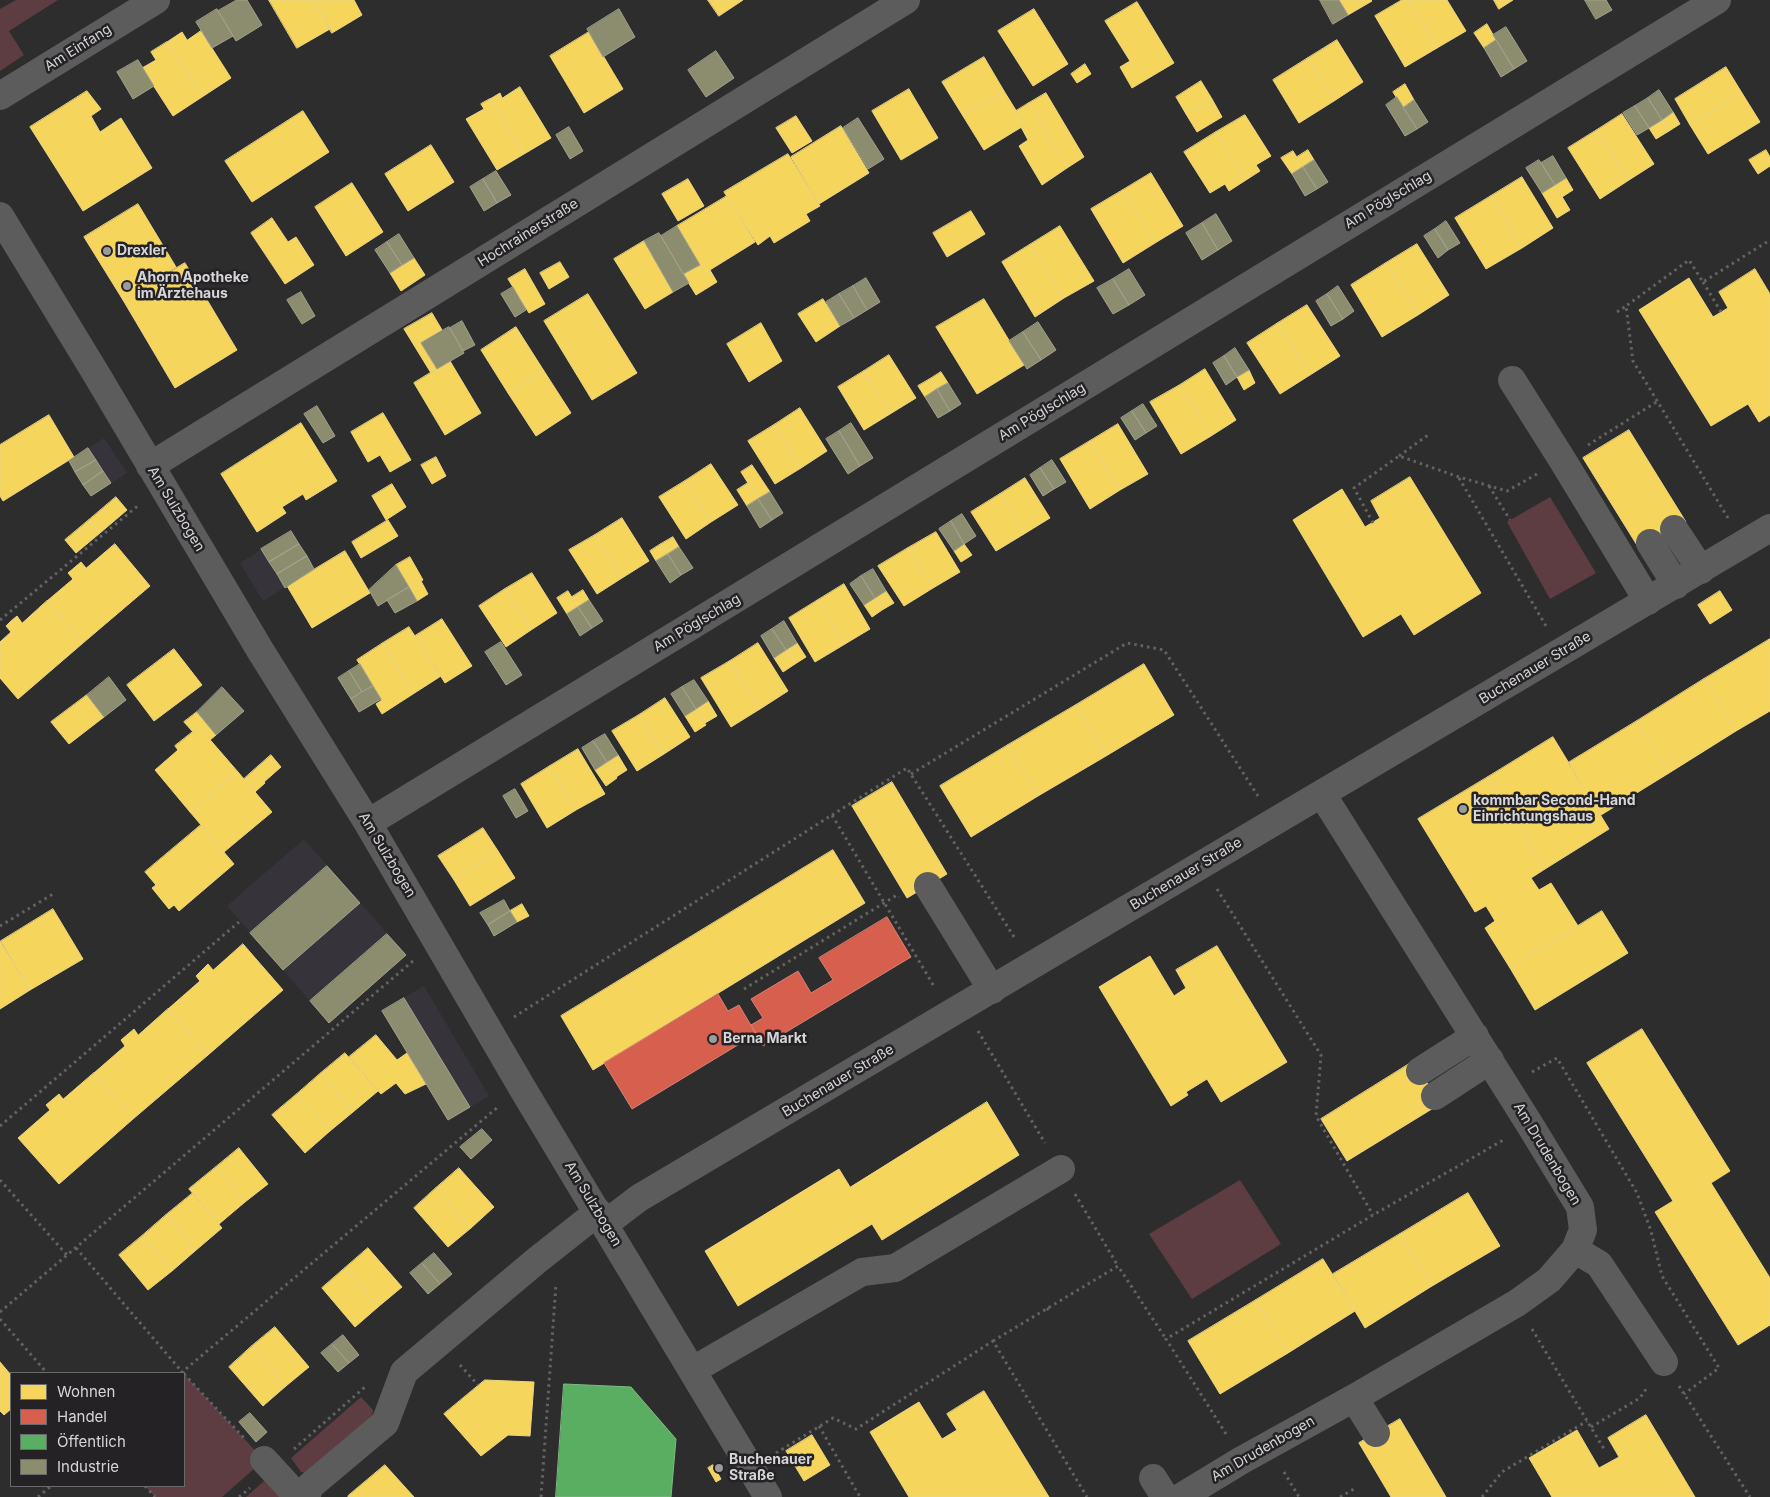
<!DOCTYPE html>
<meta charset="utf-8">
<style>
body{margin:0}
#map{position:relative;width:1770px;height:1497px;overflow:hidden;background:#2e2d2e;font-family:Inter,sans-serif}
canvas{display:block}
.legend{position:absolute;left:10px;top:1372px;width:175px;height:115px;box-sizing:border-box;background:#242225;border:1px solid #6b6a6c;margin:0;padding:6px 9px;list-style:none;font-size:15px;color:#d6d5d7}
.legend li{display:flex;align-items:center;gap:10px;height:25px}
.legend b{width:25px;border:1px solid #6b6a6c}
</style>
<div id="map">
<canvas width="1770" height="1497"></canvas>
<ul class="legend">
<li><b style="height:14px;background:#f6d55c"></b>Wohnen</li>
<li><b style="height:14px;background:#d6604d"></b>Handel</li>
<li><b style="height:14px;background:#5aae61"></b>Öffentlich</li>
<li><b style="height:14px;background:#8c8c6e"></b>Industrie</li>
</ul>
</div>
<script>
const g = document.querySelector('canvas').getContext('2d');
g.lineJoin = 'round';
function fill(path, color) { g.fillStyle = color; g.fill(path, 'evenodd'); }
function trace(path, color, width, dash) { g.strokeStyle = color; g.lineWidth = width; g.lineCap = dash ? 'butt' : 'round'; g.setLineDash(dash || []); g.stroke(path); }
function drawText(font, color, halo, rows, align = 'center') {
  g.font = font + ' Inter,sans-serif'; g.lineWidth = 5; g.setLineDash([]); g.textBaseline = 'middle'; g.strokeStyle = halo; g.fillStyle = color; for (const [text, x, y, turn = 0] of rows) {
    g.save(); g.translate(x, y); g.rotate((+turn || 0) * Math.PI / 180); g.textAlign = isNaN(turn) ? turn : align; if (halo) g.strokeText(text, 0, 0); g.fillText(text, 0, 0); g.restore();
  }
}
fill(new Path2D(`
 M104 438 127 473 91 496 69 461Z
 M291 531 314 569 263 601 240 563Z
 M304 839 406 955 329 1023 227 906Z
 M424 986 489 1096 448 1120 382 1011Z`), '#37333a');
fill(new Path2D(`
 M16 0H58L9 31 24 55 0 71V9Z
 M1550 497 1596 573 1550 599 1507 522Z
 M1240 1180 1281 1244 1192 1299 1149 1234Z
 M184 1374 264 1460 222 1497H155L145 1486H184Z
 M361 1397 373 1410 372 1420 309 1474 301 1472 291 1458Z
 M264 1481 282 1497H246Z`), '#5d3c42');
const homes = new Path2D(`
 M269 0H313L330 29 297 48Z
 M313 0H354L362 15 332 33Z
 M708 0H743L719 16Z
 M1339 0H1371L1372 1 1348 15Z
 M1402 0H1408L1437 48 1405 67 1375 16Z
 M1408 0H1447L1466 31 1437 48Z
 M1494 0H1513L1499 9Z
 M1137 2 1174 63 1132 88 1120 67 1130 61 1105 21Z
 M1034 9 1068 64 1033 86 998 31Z
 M1487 24 1496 40 1484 48 1474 33Z
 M201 31 231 78 202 97 167 42 182 32 187 40Z
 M589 32 623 89 584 113 550 56Z
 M1337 40 1363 82 1334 101 1308 58Z
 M167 42 202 97 173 116 142 68 156 60 151 52Z
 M984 57 1004 91 963 116 942 82Z
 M1308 58 1334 101 1299 123 1273 80Z
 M1085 64 1091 74 1077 83 1071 74Z
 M1726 67 1742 93 1690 125 1675 99Z
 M1201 81 1212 99 1186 114 1176 97Z
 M1405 84 1414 100 1403 108 1393 92Z
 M520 87 551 138 524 154 490 99 500 93 502 98Z
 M909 89 938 138 901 160 872 111Z
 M87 91 101 109 91 116 100 132 121 118 152 168 83 211 30 127Z
 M1004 91 1025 125 984 150 963 116Z
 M1046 93 1084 157 1067 168 1029 103Z
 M1742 93 1760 122 1708 154 1690 125Z
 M490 99 524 154 497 170 466 119 484 109 481 104Z
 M1212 99 1222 117 1197 132 1186 114Z
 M1029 103 1067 168 1042 185 1019 146 1028 140 1021 127 1025 125 1016 111Z
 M303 111 329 152 252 202 225 161Z
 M1673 112 1680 124 1669 131 1662 120Z
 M1622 114 1654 164 1629 180 1597 130Z
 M1245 115 1271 156 1256 165 1260 171 1246 180 1216 132Z
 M796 116 812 141 792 153 776 128Z
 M1662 120 1669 131 1656 139 1649 128Z
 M841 126 869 173 819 204 791 157Z
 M1597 130 1629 180 1600 199 1568 148Z
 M1216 132 1246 180 1229 191 1225 184 1210 193 1184 152Z
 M431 145 454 182 408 211 385 174Z
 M1308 150 1314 160 1303 167 1297 157Z
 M1766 150 1770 157V166L1758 174 1749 160Z
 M1293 151 1303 167 1292 174 1281 158Z
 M788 154 820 206 806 214 810 221 774 243 770 236 758 245 724 192Z
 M1151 173 1183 226 1155 243 1123 190Z
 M1522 177 1553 228 1522 248 1491 196Z
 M1566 178 1573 190 1562 197 1555 185Z
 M688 179 704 206 678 221 662 194Z
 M352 183 383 232 346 256 315 207Z
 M1555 185 1570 210 1557 218 1542 193Z
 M1123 190 1155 243 1123 263 1091 209Z
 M727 196 755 242 705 273 677 226Z
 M1491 196 1522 248 1486 269 1455 218Z
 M138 204 176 267 123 300 84 237Z
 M971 211 985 234 947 257 933 233Z
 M272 218 288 242 296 237 314 265 285 284 251 233Z
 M1060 226 1094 281 1064 298 1031 244Z
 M644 241 673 292 645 309 614 259Z
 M1031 244 1064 298 1035 317 1002 262Z
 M1417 244 1449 295 1418 315 1386 263Z
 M414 258 425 275 401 291 390 273Z
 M560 262 569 277 549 289 540 273Z
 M185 263 237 350 175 388 123 300Z
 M1386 263 1418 315 1382 337 1351 285Z
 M700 265 705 273 710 270 717 282 696 295 683 274Z
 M525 269 545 304 529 313 508 279Z
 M1755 269 1770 294V415L1759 422 1748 404 1711 426 1639 310 1689 278 1713 317 1728 308 1719 292Z
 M588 294 637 373 592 400 544 321Z
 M823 299 840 326 816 342 798 314Z
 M984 299 1024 365 977 394 936 327Z
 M1307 305 1340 356 1310 375 1278 323Z
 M432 313 442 330 421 343 437 369 431 373 404 329Z
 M761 323 782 361 749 382 727 344Z
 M1278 323 1310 375 1280 394 1247 343Z
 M516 327 544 371 508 393 481 350Z
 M889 355 916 398 890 414 864 371Z
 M450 361 481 413 445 435 414 383Z
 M1205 369 1236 420 1211 436 1180 385Z
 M1249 370 1255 383 1244 390 1237 377Z
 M544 371 571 413 536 436 508 393Z
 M864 371 890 414 864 430 838 387Z
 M941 372 948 383 937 389 930 379Z
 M930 379 937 389 925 397 918 386Z
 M1180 385 1211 436 1181 454 1150 402Z
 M800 408 827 451 801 468 774 425Z
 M383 413 411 460 390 472 380 455 368 462 351 432Z
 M49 415 74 457 3 501 0 496V445Z
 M301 423 337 481 306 500 303 494 282 507 286 513 257 532 221 474Z
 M1118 424 1148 474 1120 490 1090 441Z
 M774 425 801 468 775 484 748 441Z
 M1629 430 1686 522 1640 550 1583 458Z
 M1090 441 1120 490 1090 509 1060 459Z
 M436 457 446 476 432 484 421 465Z
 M711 464 738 505 711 522 685 481Z
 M752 465 770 492 758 499 741 472Z
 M1410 477 1481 593 1414 635 1401 614 1363 637 1293 520 1342 489 1365 527 1380 518 1371 501Z
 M1025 478 1050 518 1024 534 1000 494Z
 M685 481 711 522 686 539 659 497Z
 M748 483 758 499 747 506 737 490Z
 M392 484 406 507 386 520 372 496Z
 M1000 494 1024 534 996 551 971 512Z
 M116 497 127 510 100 533 89 520Z
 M622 518 649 561 622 578 595 535Z
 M89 520 100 533 76 553 65 540Z
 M388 520 398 536 361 558 352 542Z
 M936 532 960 572 933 588 908 548Z
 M595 535 622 578 597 594 569 550Z
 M673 537 679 547 668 554 661 544Z
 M115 544 150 586 83 643 47 601 73 579 68 573 81 562 86 568Z
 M661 544 668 554 656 561 650 551Z
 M964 544 972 555 961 562 954 551Z
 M908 548 933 588 904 606 878 566Z
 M345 551 370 593 312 628 287 586Z
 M410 557 423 580 409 587 396 565Z
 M532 573 557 613 531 630 505 589Z
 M421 581 428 594 417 601 409 587Z
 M844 584 870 629 845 644 818 600Z
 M505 589 531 630 506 647 479 606Z
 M583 590 589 600 578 607 572 597Z
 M568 591 578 607 567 614 557 598Z
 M886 591 894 603 882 610 875 598Z
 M1720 591 1732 610 1710 624 1698 605Z
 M875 598 882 610 872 617 864 605Z
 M818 600 845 644 815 662 789 618Z
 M47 601 83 643 18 699 0 678V642L11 632 6 626 11 621 17 616 22 623Z
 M442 619 472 666 445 683 415 636Z
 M409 627 441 676 413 694 383 643Z
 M1770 639V711L1736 731 1704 679Z
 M383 643 413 694 382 714 376 704 382 700 357 660Z
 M758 643 788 691 760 709 730 661Z
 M797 643 806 657 795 664 786 650Z
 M174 649 202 685 154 721 127 685Z
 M786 650 795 664 783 672 774 658Z
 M730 661 760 709 731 727 701 678Z
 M1144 664 1174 715 1106 756 1076 705Z
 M1704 679 1736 731 1669 773 1637 721Z
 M87 695 104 717 69 744 51 722Z
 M665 698 690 737 664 754 639 715Z
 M708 701 717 716 705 723 696 709Z
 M1076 705 1106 756 1038 796 1008 745Z
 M696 709 706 725 695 732 685 716Z
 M197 712 216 735 210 740 199 727 193 732 184 722Z
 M639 715 664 754 637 771 612 731Z
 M1637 721 1669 773 1601 815 1568 763Z
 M199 727 238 772 190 812 155 770 178 750 175 746Z
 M1553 737 1609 829 1545 869 1488 777Z
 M1008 745 1038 796 971 837 940 786Z
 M578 749 605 794 576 810 550 766Z
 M271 755 281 767 264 782 254 770Z
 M618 755 627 770 616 777 607 762Z
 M607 762 617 778 606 786 595 770Z
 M550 766 576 810 547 828 521 784Z
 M254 770 265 783 255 792 244 779Z
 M238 772 272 812 224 852 190 812Z
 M1488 777 1545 869 1531 878 1539 890 1551 883 1578 926 1510 968 1485 928 1495 921 1486 906 1475 912 1418 819Z
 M892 782 947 874 907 898 852 806Z
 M201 825 234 864 179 911 174 905 169 909 152 888 156 885 145 872Z
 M483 828 498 851 454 880 438 856Z
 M833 850 865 903 593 1070 561 1016Z
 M498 851 515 878 470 906 454 880Z
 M522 904 529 916 517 922 510 911Z
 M53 909 83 959 30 990 1 941Z
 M1602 911 1628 953 1535 1010 1510 968Z
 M0 941 30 990 0 1009Z
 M243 944 283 990 208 1055 168 1009 200 981 196 976 208 964 213 970Z
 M1217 946 1287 1062 1221 1102 1207 1079 1186 1092 1188 1095 1171 1106 1099 987 1150 956 1174 996 1186 988 1176 970Z
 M168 1009 208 1055 133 1119 94 1073 125 1046 121 1040 134 1029 138 1035Z
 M1642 1029 1730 1171 1711 1183 1770 1278V1325L1738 1345 1655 1212 1673 1201 1587 1063Z
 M376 1035 397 1060 407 1053 426 1084 405 1094 396 1083 381 1094 349 1057Z
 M345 1053 378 1091 353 1112 321 1073Z
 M1414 1061 1440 1104 1347 1161 1321 1119Z
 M94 1073 133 1119 59 1184 18 1138 50 1110 46 1105 59 1094 63 1099Z
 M321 1073 353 1112 330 1131 297 1094Z
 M297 1094 330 1131 305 1153 272 1115Z
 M987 1102 1019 1155 882 1240 872 1224 738 1306 705 1251 839 1169 850 1187Z
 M239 1148 268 1184 245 1202 216 1167Z
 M216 1167 245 1202 219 1224 189 1189Z
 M459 1168 494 1207 471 1228 436 1188Z
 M436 1188 471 1228 448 1247 414 1208Z
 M193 1193 222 1228 195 1251 166 1215Z
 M1468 1193 1500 1246 1432 1286 1400 1234Z
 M166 1215 195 1251 172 1271 142 1236Z
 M1400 1234 1432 1286 1365 1328 1333 1274Z
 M142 1236 172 1271 148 1290 119 1255Z
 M368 1248 402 1287 378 1307 345 1268Z
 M1323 1259 1355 1311 1288 1353 1256 1300Z
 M345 1268 378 1307 355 1327 322 1288Z
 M1256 1300 1288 1353 1220 1394 1188 1341Z
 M275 1327 309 1367 286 1386 252 1346Z
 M252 1346 286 1386 263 1406 229 1367Z
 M0 1362 11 1375V1409L4 1415 0 1411Z
 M485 1380 534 1382 530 1436 508 1435 481 1456 444 1414Z
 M984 1391 1049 1497H909L870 1432 919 1402 942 1439 957 1430 947 1414Z
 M1646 1415 1695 1497H1552L1529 1458 1577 1430 1599 1468 1619 1457 1608 1438Z
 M1400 1419 1446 1497H1391L1359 1443Z
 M812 1435 830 1465 804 1481 786 1451Z
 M385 1465 414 1497H348V1496Z
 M713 1465 721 1479 716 1482 708 1468Z`);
fill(homes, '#f6d55c');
trace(homes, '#ecd581', 1);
const shops = new Path2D(`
 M887 917 911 957 763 1046 751 1025 763 1018 751 999 798 971 811 993 833 980 819 958Z
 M718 994 728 1011 739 1005 756 1034 632 1109 604 1063Z`);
fill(shops, '#d6604d');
trace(shops, '#d68376', 1);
const public = new Path2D(`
 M564 1384 631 1387 676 1439 671 1497H556Z`);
fill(public, '#5aae61');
trace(public, '#7fba84', 1);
const industry = new Path2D(`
 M237 0H247L262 25 236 41 218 11Z
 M1320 0H1339L1348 15 1333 24Z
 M1585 0H1606L1612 10 1596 19Z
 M217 9 233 36 212 48 196 22Z
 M619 9 635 37 603 57 587 29Z
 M1506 27 1527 61 1514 69 1493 35Z
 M1496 40 1514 69 1501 77 1484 48Z
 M716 51 734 78 706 97 688 70Z
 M138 60 154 86 133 99 117 72Z
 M1659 90 1673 112 1662 120 1648 98Z
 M1397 97 1417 129 1405 136 1386 105Z
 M1648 98 1662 120 1649 128 1635 106Z
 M1414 100 1428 122 1417 129 1403 108Z
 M1635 106 1649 128 1637 135 1623 113Z
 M858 118 884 159 868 169 843 128Z
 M569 127 583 151 570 159 556 135Z
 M1553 156 1566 178 1555 185 1541 163Z
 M1314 160 1328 182 1317 189 1303 167Z
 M1539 160 1555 185 1542 193 1526 168Z
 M1303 167 1317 189 1305 196 1292 174Z
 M496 171 511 195 497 203 483 179Z
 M483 179 497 203 484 211 470 187Z
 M1216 214 1232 241 1218 250 1202 223Z
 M1446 221 1460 243 1448 250 1435 229Z
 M1202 223 1218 250 1202 260 1186 233Z
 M677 226 700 265 683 274 661 236Z
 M1435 229 1448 250 1438 258 1424 236Z
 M659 233 689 283 673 292 644 241Z
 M399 234 414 258 402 265 387 242Z
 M387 242 402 265 390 273 375 250Z
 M1129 269 1145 295 1129 305 1113 279Z
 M866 278 880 302 867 310 853 286Z
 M1113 279 1129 305 1113 314 1097 288Z
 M853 286 867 310 854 318 839 294Z
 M1338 286 1354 311 1343 319 1327 294Z
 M513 287 526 310 515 317 501 294Z
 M301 292 315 316 302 324 287 300Z
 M839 294 854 318 840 326 826 302Z
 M1327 294 1343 319 1331 326 1316 301Z
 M462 321 475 345 463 351 450 328Z
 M1038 322 1056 350 1041 360 1023 332Z
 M449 327 464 353 437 369 421 343Z
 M1023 332 1041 360 1027 369 1009 341Z
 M1235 348 1249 370 1237 377 1224 356Z
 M1224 356 1237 377 1226 385 1213 363Z
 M948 383 961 404 950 411 937 389Z
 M937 389 950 411 938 418 925 397Z
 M1143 404 1157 426 1146 433 1132 411Z
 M317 406 335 436 323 443 304 414Z
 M1132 411 1146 433 1135 440 1121 418Z
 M851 423 873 458 860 466 839 431Z
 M839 431 860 466 848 474 826 439Z
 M88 448 96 460 75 472 69 461Z
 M96 460 103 471 83 485 75 472Z
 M1052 460 1066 482 1054 489 1040 468Z
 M1040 468 1054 489 1043 496 1030 475Z
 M103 471 111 483 91 496 83 485Z
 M770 492 783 513 772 520 758 499Z
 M758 499 772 520 760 528 747 506Z
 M962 514 976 536 964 544 951 521Z
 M951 521 964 544 954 551 939 529Z
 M291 531 299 544 269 562 261 549Z
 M299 544 307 556 277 574 269 562Z
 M679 547 693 568 681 575 668 554Z
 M668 554 681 575 670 583 656 561Z
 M307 556 314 569 285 588 277 574Z
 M396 565 409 587 378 606 369 590Z
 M873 569 886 591 875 598 861 576Z
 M861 576 875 598 864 605 850 584Z
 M409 587 417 601 395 613 387 600Z
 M589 600 603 621 592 628 578 607Z
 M578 607 592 628 580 636 567 614Z
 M784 621 797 643 786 650 772 629Z
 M772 629 786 650 774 658 761 636Z
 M501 642 522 675 506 685 485 652Z
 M360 664 373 686 362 692 349 671Z
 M349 671 362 692 351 699 338 678Z
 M109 677 126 700 104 717 87 695Z
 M694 680 708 701 696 709 682 687Z
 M373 686 381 699 359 712 351 699Z
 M222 687 244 711 216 735 197 712Z
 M682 687 696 709 685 716 671 694Z
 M605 734 618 755 607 762 593 741Z
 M593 741 607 762 595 770 582 748Z
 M515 789 528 811 516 818 503 796Z
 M327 866 360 903 283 970 250 933Z
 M504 900 510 911 488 925 480 913Z
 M510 911 517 922 494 936 488 925Z
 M387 934 406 955 329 1023 310 1001Z
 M404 998 470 1107 448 1120 382 1011Z
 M482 1129 492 1140 471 1159 460 1147Z
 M434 1253 452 1274 440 1284 422 1263Z
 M422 1263 440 1284 428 1294 410 1273Z
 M343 1335 359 1355 349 1363 332 1344Z
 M332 1344 349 1363 338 1372 321 1353Z
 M250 1413 267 1432 256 1442 239 1422Z`);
fill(industry, '#8c8c6e');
trace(industry, '#a2a28e', 1);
trace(new Path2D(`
 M1703 282 1721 312
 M1617 312 1626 306
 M1588 445 1658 401
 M1399 456 1428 435
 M1459 478 1546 626
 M1489 486 1510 520
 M1728 518 1633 361 1626 306 1689 260 1703 282 1770 240
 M1373 523 1354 488 1399 456 1459 477 1507 491 1537 474
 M0 620 140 504
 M911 774 1127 643 1164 650 1258 796
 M832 815 907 768 1016 940
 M1217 889 1321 1055 1316 1116 1373 1215
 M0 926 53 894
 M744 989 897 895 899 897
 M514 1017 832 815 935 988
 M978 1031 1045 1143
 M1532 1072 1557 1058 1637 1193 1651 1231 1662 1276 1719 1368 1684 1394
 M0 1126 239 922
 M0 1180 67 1255
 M1075 1194 1118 1266
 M76 1248 183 1373
 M1047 1308 1050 1312
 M0 1312 413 961
 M0 1319 47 1373
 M1532 1329 1604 1449
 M993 1341 1118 1266 1166 1339
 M460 1365 478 1385
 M181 1373 498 1107
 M184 1374 245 1439
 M1679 1386 1750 1497
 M819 1426 860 1497
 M1591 1427 1640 1398 1648 1386
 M1226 1434 1166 1339 1373 1215 1505 1139
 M294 1449 365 1387
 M776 1453 833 1418 856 1429 993 1341 1087 1497
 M1284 1472 1299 1497
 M145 1486 155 1497
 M38 1497 51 1486
 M239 1497 250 1488
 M541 1497 556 1284
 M1340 1497 1354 1489
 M1482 1497 1502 1472 1587 1421`), '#636363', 3, [2.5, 4]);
trace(new Path2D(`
 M0 96 156 0
 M0 216 95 372 260 650 366 820 524 1091 768 1497
 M1512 380 1563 461 1648 601
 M150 466 906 0
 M1674 529 1701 570
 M1650 543 1676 585
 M368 823 1717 0
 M928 886 992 990
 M1420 1071 1475 1036
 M1435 1096 1490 1060
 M605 1224 639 1198 1770 528
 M1575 1250 1599 1264 1664 1362
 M693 1370 862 1272 895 1268 1061 1169
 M1354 1398 1376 1433
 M264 1460 298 1497
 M1153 1478 1165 1497
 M306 1497 310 1486 385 1423 404 1372 536 1261 598 1212
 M1181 1497 1242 1460 1354 1398 1517 1303 1549 1280 1575 1250 1583 1230 1580 1207 1530 1125 1322 794`), '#5c5c5c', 28);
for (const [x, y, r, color] of [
 [107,251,5,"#9b9a9c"],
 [127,286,5,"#9b9a9c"],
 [1463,809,5,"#9b9a9c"],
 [713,1039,5,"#9b9a9c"],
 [719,1468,5,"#9b9a9c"]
]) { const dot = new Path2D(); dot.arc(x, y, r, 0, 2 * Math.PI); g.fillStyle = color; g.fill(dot); trace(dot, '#242225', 2); }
drawText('14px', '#d6d5d7', '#242225', [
 ["Am Einfang",78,48,-32],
 ["Am Pöglschlag",1388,200,-31],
 ["Hochrainerstraße",528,233,-32],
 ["Am Pöglschlag",1042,412,-31],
 ["Am Sulzbogen",176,509,59],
 ["Am Pöglschlag",697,623,-31],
 ["Buchenauer Straße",1535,668,-31],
 ["Am Sulzbogen",387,855,59],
 ["Buchenauer Straße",1186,874,-31],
 ["Buchenauer Straße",838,1081,-31],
 ["Am Drudenbogen",1547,1154,59],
 ["Am Sulzbogen",593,1204,59],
 ["Am Drudenbogen",1263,1449,-30]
]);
drawText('bold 14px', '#d6d5d7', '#242225', [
 ["Drexler",117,251],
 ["Ahorn Apotheke",137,278],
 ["im Ärztehaus",137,294],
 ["kommbar Second-Hand",1473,801],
 ["Einrichtungshaus",1473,817],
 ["Berna Markt",723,1039],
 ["Buchenauer",729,1460],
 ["Straße",729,1476]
], 'left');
</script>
